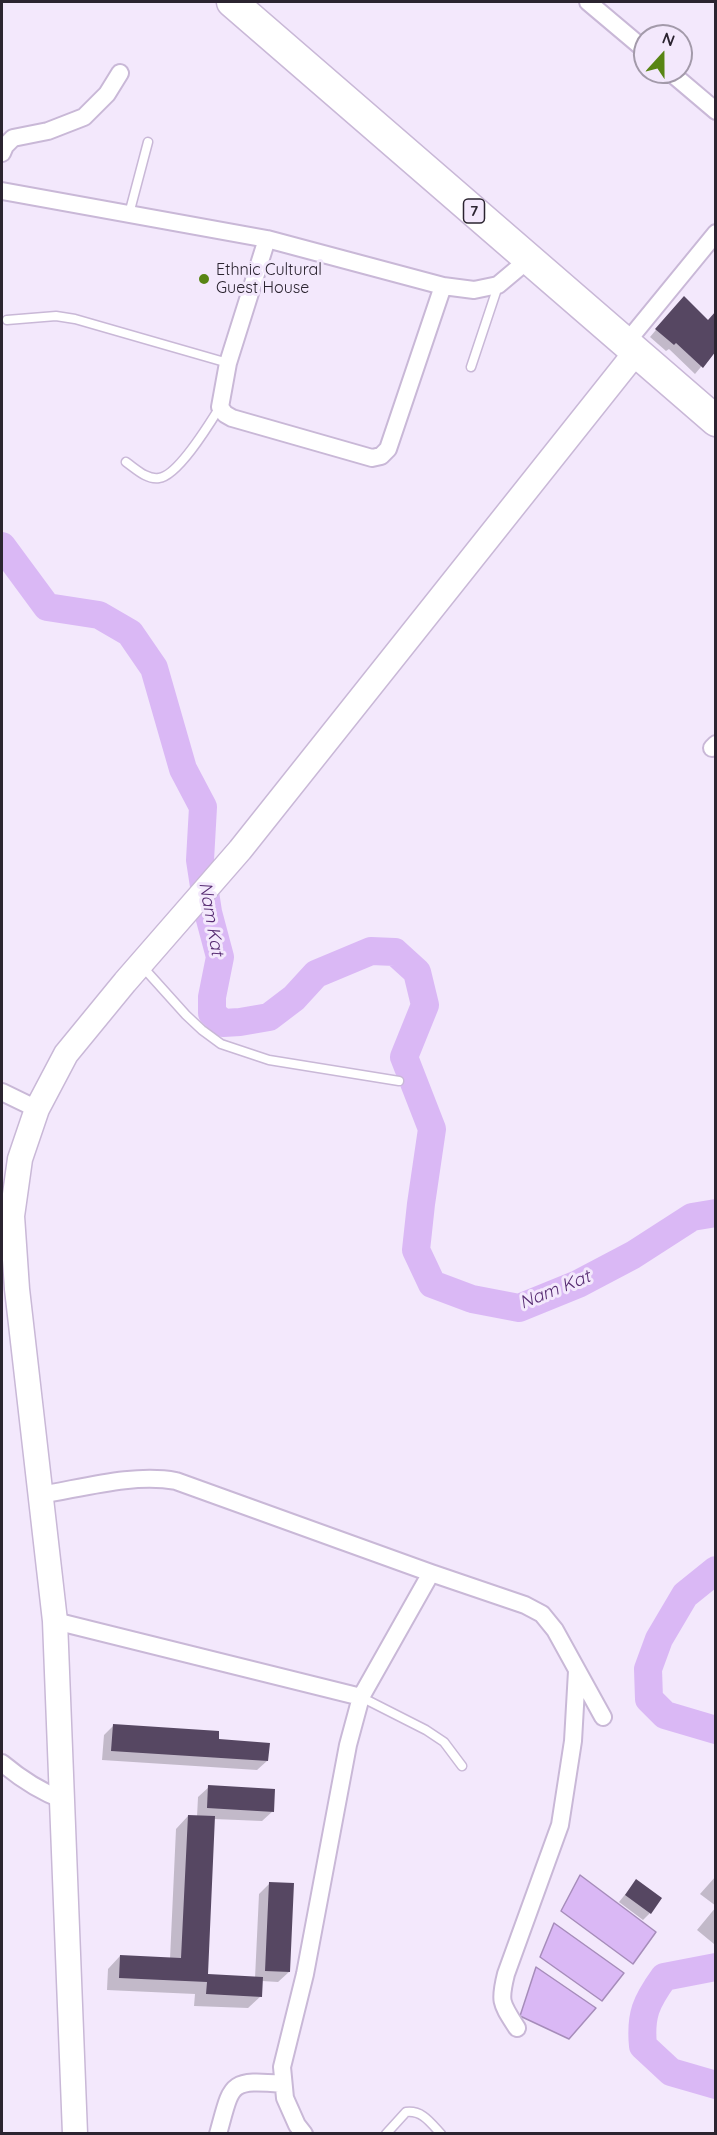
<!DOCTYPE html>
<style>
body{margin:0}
#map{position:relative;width:717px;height:2135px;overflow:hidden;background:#f3e8fc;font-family:Quicksand,sans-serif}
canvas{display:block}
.frame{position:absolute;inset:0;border:3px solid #2b2430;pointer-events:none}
.north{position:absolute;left:633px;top:24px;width:60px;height:60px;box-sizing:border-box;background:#f3e8fc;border:2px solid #a39aaa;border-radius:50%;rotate:21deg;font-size:16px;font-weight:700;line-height:24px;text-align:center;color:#2b2430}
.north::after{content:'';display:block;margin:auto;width:21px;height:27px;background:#588514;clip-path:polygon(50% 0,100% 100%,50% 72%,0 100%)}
</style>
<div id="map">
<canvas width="717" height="2135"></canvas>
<div class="frame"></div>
<div class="north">N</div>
</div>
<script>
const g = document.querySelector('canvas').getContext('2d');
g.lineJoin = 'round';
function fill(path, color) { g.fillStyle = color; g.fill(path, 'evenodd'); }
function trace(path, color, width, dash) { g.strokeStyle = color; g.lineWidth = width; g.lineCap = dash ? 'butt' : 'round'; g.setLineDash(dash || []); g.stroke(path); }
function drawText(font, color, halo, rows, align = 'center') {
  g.font = font + ' Quicksand,sans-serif'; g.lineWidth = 6; g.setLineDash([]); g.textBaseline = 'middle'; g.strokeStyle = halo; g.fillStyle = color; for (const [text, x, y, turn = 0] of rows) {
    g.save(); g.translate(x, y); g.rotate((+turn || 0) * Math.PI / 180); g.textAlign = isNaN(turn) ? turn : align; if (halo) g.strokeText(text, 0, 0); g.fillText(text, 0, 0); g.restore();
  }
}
const water = new Path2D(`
 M580 1875 656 1932 633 1964 561 1911Z
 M554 1923 624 1973 602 2001 540 1957Z
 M536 1967 596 2008 569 2039 520 2016Z`);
fill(water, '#dab8f5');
trace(water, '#a68cba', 1.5);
fill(new Path2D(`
 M677 305 716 349 695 374 669 349 666 351 650 337Z
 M114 1725 217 1741 267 1761 257 1770 102 1760 104 1735Z
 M209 1787 273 1811 262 1821 214 1819 206 1976 255 1978 259 1894 270 1883 289 1972 278 1982 262 1981 261 1996 248 2008 194 2006 195 1994 107 1990 108 1969 120 1956 170 1959 176 1829 188 1816 197 1817 198 1797Z
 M716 1876V1906L700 1894Z
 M636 1881 650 1913 643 1920 619 1902Z
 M716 1907V1942L714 1944 697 1930Z`), '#0003');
trace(new Path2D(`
 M2 546 47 607 99 615 130 633 154 668 183 769 203 807 200 860 208 912 220 957 212 997V1013L223 1023 240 1022 269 1017 294 998 316 974 371 951 395 952 417 972 425 1005 404 1057 432 1129 421 1204 416 1250 432 1284 472 1299 519 1308 578 1284 633 1255 692 1217 716 1213
 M716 1570 685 1595 659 1639 648 1669 649 1699 665 1715 716 1730
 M716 1967 664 1977C646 2002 640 2015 643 2046L671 2072 716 2085`), '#dab8f5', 28);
fill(new Path2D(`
 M684 296 708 320 716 311V351L703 368 676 343 674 345 655 329Z
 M113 1724 219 1731V1739L270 1743 268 1761 111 1751Z
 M208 1785 275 1789 274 1812 207 1808Z
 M188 1815 215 1816 208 1974 263 1977 262 1997 206 1994 207 1982 119 1978 120 1955 181 1958Z
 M636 1879 662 1898 651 1914 625 1895Z
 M269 1882 294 1883 290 1972 265 1971Z`), '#564762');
const lane = new Path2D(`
 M129 214 148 142
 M7 320 56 316 75 319 228 363
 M471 367 498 286
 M126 462C136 469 147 480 159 478 178 476 210 423 220 407
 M141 965 186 1015 202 1030 221 1044 269 1060 399 1081
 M361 1697 426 1730 444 1742 462 1766
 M386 2134 406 2112C422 2110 430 2122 441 2134`);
const street = new Path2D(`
 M588 2 645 50
 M670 72 716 111
 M2 153 5 146 13 138 48 131 84 117 107 94 120 73
 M2 191 267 239 443 286 474 290 498 285 529 259
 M267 239 228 363 220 407 225 414 232 418 372 458 381 456 388 449 443 286
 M626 343 716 233
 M712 748 716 744
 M2 1092 37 1109
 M40 1495C83 1488 134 1473 176 1481L431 1573 525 1605 542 1614 555 1630 603 1717
 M55 1621 361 1697
 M2 1763C21 1779 39 1791 63 1800
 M517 2028C501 2003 499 2002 506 1974L560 1825 573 1741 577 1671
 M218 2134C232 2084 228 2079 282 2084
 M304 2134 297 2125 285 2098 282 2067 305 1974 348 1745 361 1697 431 1573`);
const secondary = new Path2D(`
 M75 2134 55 1621 17 1289 12 1216 20 1159 37 1109 66 1054 125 982 240 850 636 352`);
const highway = new Path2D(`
 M232 2 716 421`);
trace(lane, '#c9b8d7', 11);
trace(street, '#c9b8d7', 20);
trace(secondary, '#c9b8d7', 27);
trace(highway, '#c9b8d7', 33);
trace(lane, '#fff', 8);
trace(street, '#fff', 16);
trace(secondary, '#fff', 24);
trace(highway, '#fff', 30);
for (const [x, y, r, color] of [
 [204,279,6,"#588514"]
]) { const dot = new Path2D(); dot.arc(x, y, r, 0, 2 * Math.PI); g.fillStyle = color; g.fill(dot); trace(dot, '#f3e8fc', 2); }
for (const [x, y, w] of [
 [474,211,21]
]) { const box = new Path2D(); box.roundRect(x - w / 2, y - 12, w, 24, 4.5); g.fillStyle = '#f3e8fc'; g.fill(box); trace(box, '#2b2430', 1.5); }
drawText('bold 15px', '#2b2430', null, [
 ["7",474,211]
]);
drawText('16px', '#2b2430', '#f3e8fc', [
 ["Ethnic Cultural",216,270],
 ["Guest House",216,288]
], 'left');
drawText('italic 18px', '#572c72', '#f3e8fc', [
 ["Nam Kat",211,919,80],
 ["Nam Kat",555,1290,-22]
]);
</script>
